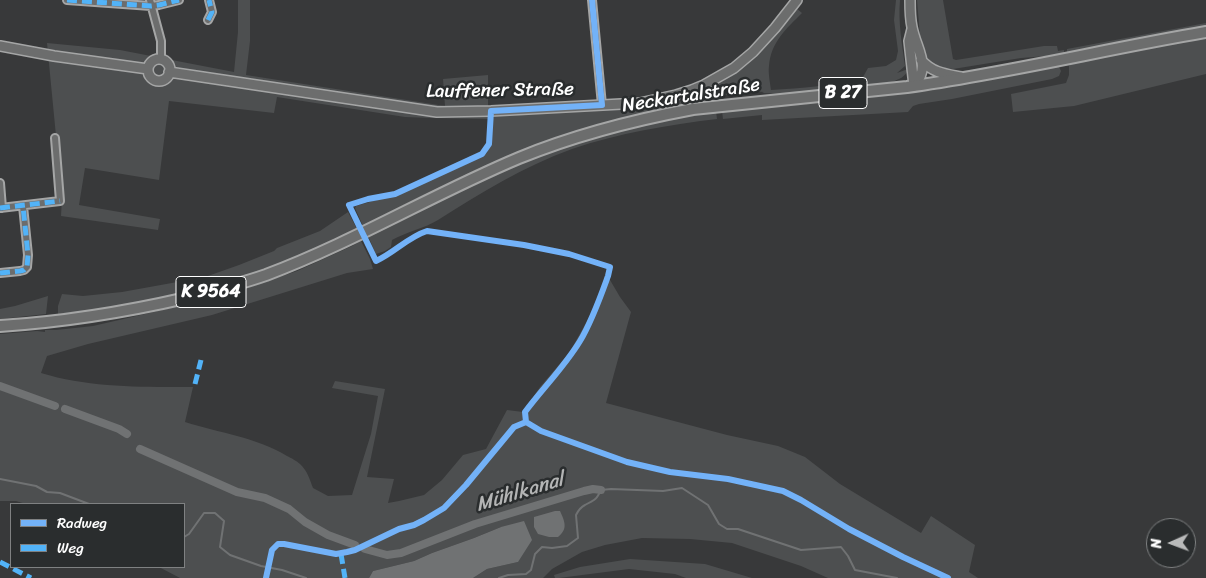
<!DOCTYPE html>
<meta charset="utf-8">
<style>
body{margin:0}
#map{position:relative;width:1206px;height:578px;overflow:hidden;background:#38393a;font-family:Sriracha,sans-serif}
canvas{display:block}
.legend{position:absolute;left:10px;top:503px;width:175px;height:65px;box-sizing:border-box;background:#2a2d2e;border:1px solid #7f8182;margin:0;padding:6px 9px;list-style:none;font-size:15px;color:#fff}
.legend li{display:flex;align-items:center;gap:10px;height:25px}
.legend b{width:25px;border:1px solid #7f8182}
.north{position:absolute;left:1146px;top:518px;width:50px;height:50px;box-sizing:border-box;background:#2a2d2e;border:1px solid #7f8182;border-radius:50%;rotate:268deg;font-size:14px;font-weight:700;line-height:20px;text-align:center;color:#fff}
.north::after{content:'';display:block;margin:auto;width:18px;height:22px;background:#b9baba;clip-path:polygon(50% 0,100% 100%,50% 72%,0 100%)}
</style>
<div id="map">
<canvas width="1206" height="578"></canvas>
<ul class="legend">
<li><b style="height:6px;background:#73b2f8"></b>Radweg</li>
<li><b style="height:6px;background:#52b3f8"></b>Weg</li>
</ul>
<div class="north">N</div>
</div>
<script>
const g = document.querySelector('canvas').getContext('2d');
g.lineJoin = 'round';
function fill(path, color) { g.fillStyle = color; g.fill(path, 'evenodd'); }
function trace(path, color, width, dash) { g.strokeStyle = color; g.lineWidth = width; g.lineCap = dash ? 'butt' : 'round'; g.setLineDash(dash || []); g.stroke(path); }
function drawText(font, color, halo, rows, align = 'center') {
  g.font = font + ' Sriracha,sans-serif'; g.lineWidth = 5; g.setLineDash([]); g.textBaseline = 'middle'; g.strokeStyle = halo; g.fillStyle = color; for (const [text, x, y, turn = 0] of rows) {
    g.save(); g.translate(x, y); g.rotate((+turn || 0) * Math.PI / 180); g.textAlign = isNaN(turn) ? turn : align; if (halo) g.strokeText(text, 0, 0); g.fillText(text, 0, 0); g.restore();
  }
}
fill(new Path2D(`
 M238 0H250V41L246 75 445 106 443 79 488 75V119L430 118 405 117 277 97 274 113 169 101 159 180 85 168 79 205 160 219 158 230 61 216 62 198 47 43 120 50 234 72 238 32Z
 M896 0H900C898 22 902 44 905 66L897 73 908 69C906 77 899 79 892 82L787 94 762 93 764 92 751 91 720 96 708 101 649 112 588 128 554 139 521 152 345 237 308 253 242 278 165 298 114 308 58 314V306L62 294 83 296 122 292 205 277 239 265 274 251 277 248 320 231 348 212 356 227 362 224 355 208 356 206 404 192 470 162 487 153 492 119 496 115 631 108 649 106 678 100 714 84 796 8 802 13C786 29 771 42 769 66 768 73 770 82 771 90 801 88 834 86 863 77L868 68 886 66 896 60 898 51 894 20Z
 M917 0H943L953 59 956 60 1044 46H1057L1058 51 1064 50V53L1047 56 1021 58 953 69 944 68 936 65 934 67 926 59 921 49Z
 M1206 23V27L1071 52H1067V49Z
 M1206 37V74L1074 106 1013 112 1011 94 1066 83 1069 75V66L1073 62Z
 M1054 66 1059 67 1061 71 1059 76 1052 79 952 99 919 104 913 106 908 112 762 120V115L723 119 722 111 830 102 934 90Z
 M716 111 717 119C668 125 619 133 572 149 525 166 480 193 438 220 425 228 406 232 392 240L391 247 385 251 376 254 368 236C415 213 461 188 508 168 574 139 645 120 716 111Z
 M361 241 370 259 373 269 347 273 212 315 88 344 47 356 41 373C90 388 142 387 193 387L185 422C219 433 256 437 287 456 291 458 297 461 300 464 307 470 310 480 313 488L328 496 352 495 371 434 378 396 332 388 335 381 385 389 367 477 394 479 388 503 399 501 424 495 442 480 463 455 486 449 507 410 523 412 540 387 569 353 590 316 602 286 608 267 610 280 620 297 631 312 606 403 727 435 778 446 805 457 840 484 921 533 931 516 975 545 969 572 978 578H828L801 566 732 543 690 539 642 538 605 545 582 552 552 569 543 578H473L487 569 518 562 501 527 474 538 432 553 414 561 373 571 369 578H180L159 567H184V504H26L16 501H0V334L37 331 45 332V330H56L93 326 210 299 241 290 297 271 352 246Z
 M48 296 46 314 0 319V309L15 306Z
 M630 559 705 564 752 578H686L675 574 629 569 559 578H555L554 575 580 567Z`), '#4d4f50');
fill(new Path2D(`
 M555 511H560C565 522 568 529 558 537H549L538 534 534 527V517Z
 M524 521 532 540 518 562 487 569 473 578H369L373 571 414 561 432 553 474 538 501 527Z`), '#707273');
trace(new Path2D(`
 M0 479 36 486 47 492 60 493 89 504
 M184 537 189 534 204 513H215L224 521 220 547 230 555 261 566 282 570 306 578
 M499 578 508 575 526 574 531 570 535 554 542 547 552 548 567 546 578 538 576 515C578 511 581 507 585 505 595 499 595 502 601 490L611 489 663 491 682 488 708 505 719 524 727 529H738L801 550 841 547 848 556 855 570 897 578`), '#707273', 2);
trace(new Path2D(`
 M0 386 55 406
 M65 409 119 429 127 434
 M140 449 237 492 265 498 289 509 305 522 328 535 355 545
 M365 549 387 555 401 553 475 524 584 491 593 489 601 490`), '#707273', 8);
const street = new Path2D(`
 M67 0 151 6 159 5 179 0
 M150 0 161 41V59
 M592 0 602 105
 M208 20 212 12 209 0
 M0 183 2 208
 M0 208 60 201 55 138
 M0 273 20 271 24 270 27 267 28 255 23 206`);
const secondary = new Path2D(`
 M910 0C910 9 910 18 912 27 916 49 932 66 914 86
 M912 29 909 41 914 86
 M0 46 54 56 148 69
 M148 70a11 11 0 1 1 22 0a11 11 0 1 1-22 0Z
 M921 60C933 73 945 74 961 77
 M169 72 437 112 491 111 640 103 676 95 692 90 704 85 734 68 753 52 775 28 797 0`);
const primary = new Path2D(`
 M0 326C63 322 125 312 186 298 213 291 240 284 266 275 354 242 433 194 519 158 575 135 634 120 693 109L907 87C1008 73 1106 49 1206 32`);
trace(street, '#a5a6a6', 10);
trace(secondary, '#a5a6a6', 12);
trace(primary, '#a5a6a6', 14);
trace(street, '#6c6d6d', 6);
trace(secondary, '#6c6d6d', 9);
trace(primary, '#6c6d6d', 10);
trace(new Path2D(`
 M67 0 151 6 159 5 179 0
 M208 20 212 12 209 0
 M0 208 60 201
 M0 273 20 271 24 270 27 267 28 255 23 206
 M195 384 201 360
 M341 554 345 578
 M0 562 31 578`), '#52b3f8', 5, [10, 5]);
trace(new Path2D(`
 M526 422 525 412C543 388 565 366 580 341 592 321 600 298 608 276L610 267 569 254 524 245 427 231C408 237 394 253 376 261L349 205 368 199 395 194 482 154 489 144 491 111 602 105 592 0
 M526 422 541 431 627 462 670 472 728 479 783 491 801 500 849 529 903 557 948 578
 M266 578 272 550 278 544H284L336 554 347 552 355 550 399 529 414 525 424 520 444 508 466 485 514 427 526 422`), '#73b2f8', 6);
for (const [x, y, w] of [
 [843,93,48],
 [211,292,70]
]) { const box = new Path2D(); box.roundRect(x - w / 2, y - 15.5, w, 31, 4); g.fillStyle = '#2a2d2e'; g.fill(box); trace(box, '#fff', 1); }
drawText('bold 18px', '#fff', null, [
 ["B 27",843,93],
 ["K 9564",211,292]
]);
drawText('19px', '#fff', '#2a2d2e', [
 ["Lauffener Straße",500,91,-1],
 ["Neckartalstraße",691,96,-9]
]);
drawText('italic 20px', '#b4b5b5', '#2a2d2e', [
 ["Mühlkanal",520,493,-17]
]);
</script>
